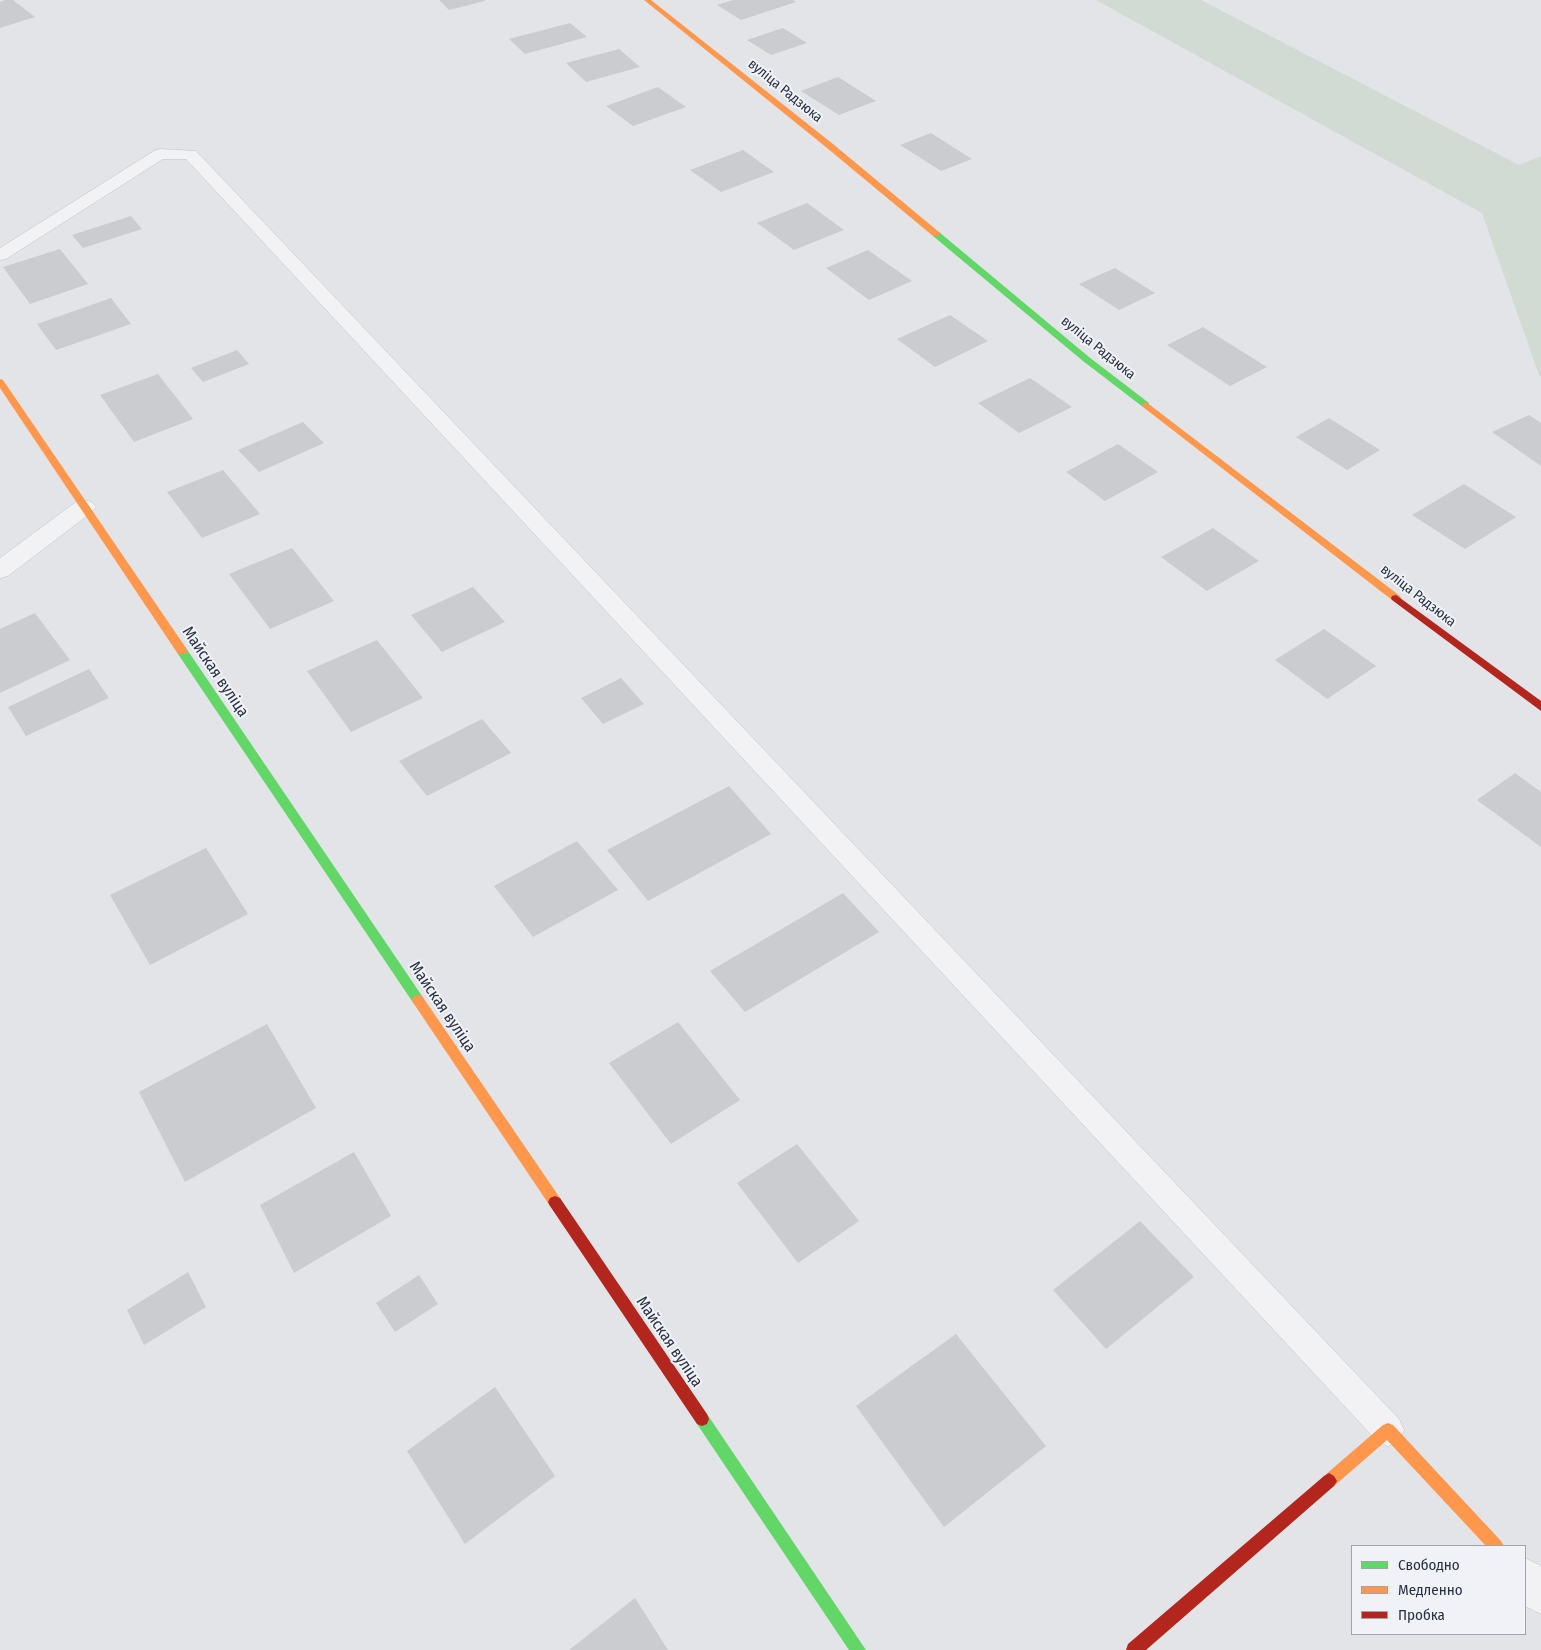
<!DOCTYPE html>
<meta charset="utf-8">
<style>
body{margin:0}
#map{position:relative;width:1541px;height:1650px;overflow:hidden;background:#e2e4e8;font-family:"Fira Sans Condensed",sans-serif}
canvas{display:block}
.legend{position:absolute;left:1351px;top:1545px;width:175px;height:90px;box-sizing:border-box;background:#f0f2f7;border:1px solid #a0a4af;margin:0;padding:6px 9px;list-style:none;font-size:15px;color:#283042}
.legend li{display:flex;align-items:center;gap:10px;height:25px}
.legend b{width:25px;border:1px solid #a0a4af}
</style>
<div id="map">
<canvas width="1541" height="1650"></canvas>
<ul class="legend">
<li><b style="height:6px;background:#63d668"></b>Свободно</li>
<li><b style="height:6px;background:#ff974d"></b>Медленно</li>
<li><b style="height:6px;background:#b3261e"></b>Пробка</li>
</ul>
</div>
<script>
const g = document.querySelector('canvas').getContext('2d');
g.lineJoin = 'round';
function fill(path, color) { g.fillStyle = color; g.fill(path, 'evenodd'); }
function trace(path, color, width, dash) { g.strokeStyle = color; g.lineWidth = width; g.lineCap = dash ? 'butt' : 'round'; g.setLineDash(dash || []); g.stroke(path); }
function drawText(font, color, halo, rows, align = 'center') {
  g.font = font + ' "Fira Sans Condensed",sans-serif'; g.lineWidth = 4; g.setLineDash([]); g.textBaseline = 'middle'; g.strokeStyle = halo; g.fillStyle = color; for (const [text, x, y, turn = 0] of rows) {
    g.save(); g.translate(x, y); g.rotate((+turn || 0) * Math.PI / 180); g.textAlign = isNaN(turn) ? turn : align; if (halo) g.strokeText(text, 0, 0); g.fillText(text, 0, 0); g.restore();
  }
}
fill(new Path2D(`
 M1096 0H1201L1519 165 1541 156V376L1539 375 1482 213Z`), '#d2dbd3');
fill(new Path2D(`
 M5 0H13L35 17 0 28V2Z
 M439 0H485V1L449 10Z
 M733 0H793L796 2 741 20 717 5Z
 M570 23 587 37 525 54 509 39Z
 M783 28 807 43 771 55 747 40Z
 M619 49 640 67 586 82 566 63Z
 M838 77 876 101 839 115 801 91Z
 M658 87 686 107 633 126 606 106Z
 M931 133 972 159 941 171 900 145Z
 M743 150 774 172 721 192 690 170Z
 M807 203 844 230 794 250 757 223Z
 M131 216 142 229 83 248 72 235Z
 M60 249 88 284 30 304 3 267Z
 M868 250 912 281 869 300 826 268Z
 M1115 268 1155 293 1119 310 1079 284Z
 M111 298 131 324 56 350 37 324Z
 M950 315 988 341 935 367 897 339Z
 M1203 327 1267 367 1230 386 1167 345Z
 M237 350 249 364 203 382 191 368Z
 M158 374 193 419 134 442 100 395Z
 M1030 378 1072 407 1019 433 978 403Z
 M1529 415 1541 423V466L1492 432Z
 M1329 418 1380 450 1347 470 1296 437Z
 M303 422 324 443 259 472 238 450Z
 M1118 444 1158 472 1105 501 1066 472Z
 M223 470 260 514 202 538 167 492Z
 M1464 484 1516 517 1465 549 1412 515Z
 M1213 528 1259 561 1207 591 1161 557Z
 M292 548 334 601 270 629 229 574Z
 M473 587 505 622 442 652 411 615Z
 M35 613 70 660 0 693V629Z
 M1324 629 1376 666 1327 699 1275 660Z
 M377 640 423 698 351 732 307 671Z
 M89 669 109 698 26 736 8 707Z
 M621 678 644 704 603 724 581 698Z
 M482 719 511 753 427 796 399 761Z
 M1515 773 1541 792V847L1477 800Z
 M729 786 771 834 648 901 607 850Z
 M577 841 618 890 533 937 494 886Z
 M206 848 248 914 150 965 110 895Z
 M843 893 879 932 745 1012 710 971Z
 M678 1022 740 1100 671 1144 609 1063Z
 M267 1024 316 1108 185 1182 139 1092Z
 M797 1144 859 1221 798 1263 737 1183Z
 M354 1152 391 1216 294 1273 260 1205Z
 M1140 1221 1194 1277 1106 1349 1053 1290Z
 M188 1272 206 1307 144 1345 127 1310Z
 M419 1275 438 1304 395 1332 376 1303Z
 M956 1334 1046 1446 944 1527 856 1406Z
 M495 1387 555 1476 465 1544 407 1451Z
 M635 1598 668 1650H569Z`), '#caccd0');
const lane = new Path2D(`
 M160 149 196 151 1399 1419 1404 1430 1399 1441 1388 1446 1377 1441 186 159H163L6 259 0 260V248L154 151Z`);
const street = new Path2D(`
 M84 500 92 502 96 507 92 512 8 576 0 578V558L76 502Z
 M1525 1558 1541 1566V1614L1525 1606Z`);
trace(lane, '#c0c2c6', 1);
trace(street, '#c0c2c6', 1);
fill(lane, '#f2f2f4');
fill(street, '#f2f2f4');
fill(new Path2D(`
 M933 232H939L1089 357 1149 403V407H1143L1083 361 933 236Z
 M182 647 186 648 422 996 424 1000 422 1004 418 1005 414 1004 178 654 177 651 178 648Z
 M702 1412 707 1414 866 1650H849L697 1424 695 1419 697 1414Z`), '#63d668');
fill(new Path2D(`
 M644 0H651L833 144 939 232V236H933L827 148Z
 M0 379 3 380 186 648 187 651 186 654H178L0 388Z
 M1146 402 1400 596 1401 598 1400 600H1392L1143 407 1142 405Z
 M418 995 422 996 560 1198 562 1202 560 1206 555 1208 550 1206 414 1004 412 1000 414 996Z
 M1388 1423 1393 1425 1501 1541 1504 1546H1486L1387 1440 1334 1486 1329 1489 1324 1486 1321 1481 1324 1476 1383 1425Z`), '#ff974d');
fill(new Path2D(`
 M1396 595 1541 701V711L1392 600 1391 598 1392 596Z
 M555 1196 560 1198 707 1414 709 1419 707 1424 702 1426 697 1424 550 1206 548 1202 550 1198Z
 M1329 1473 1334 1476 1337 1481 1334 1486 1146 1650H1126L1128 1644 1324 1476Z`), '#b3261e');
drawText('14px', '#283042', '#f0f2f7', [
 ["вуліца Радзюка",785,91,39],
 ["вуліца Радзюка",1098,348,39],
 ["вуліца Радзюка",1418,596,38]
]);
drawText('16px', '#283042', '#f0f2f7', [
 ["Майская вуліца",215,672,56],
 ["Майская вуліца",442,1007,56],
 ["Майская вуліца",669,1342,56]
]);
</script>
